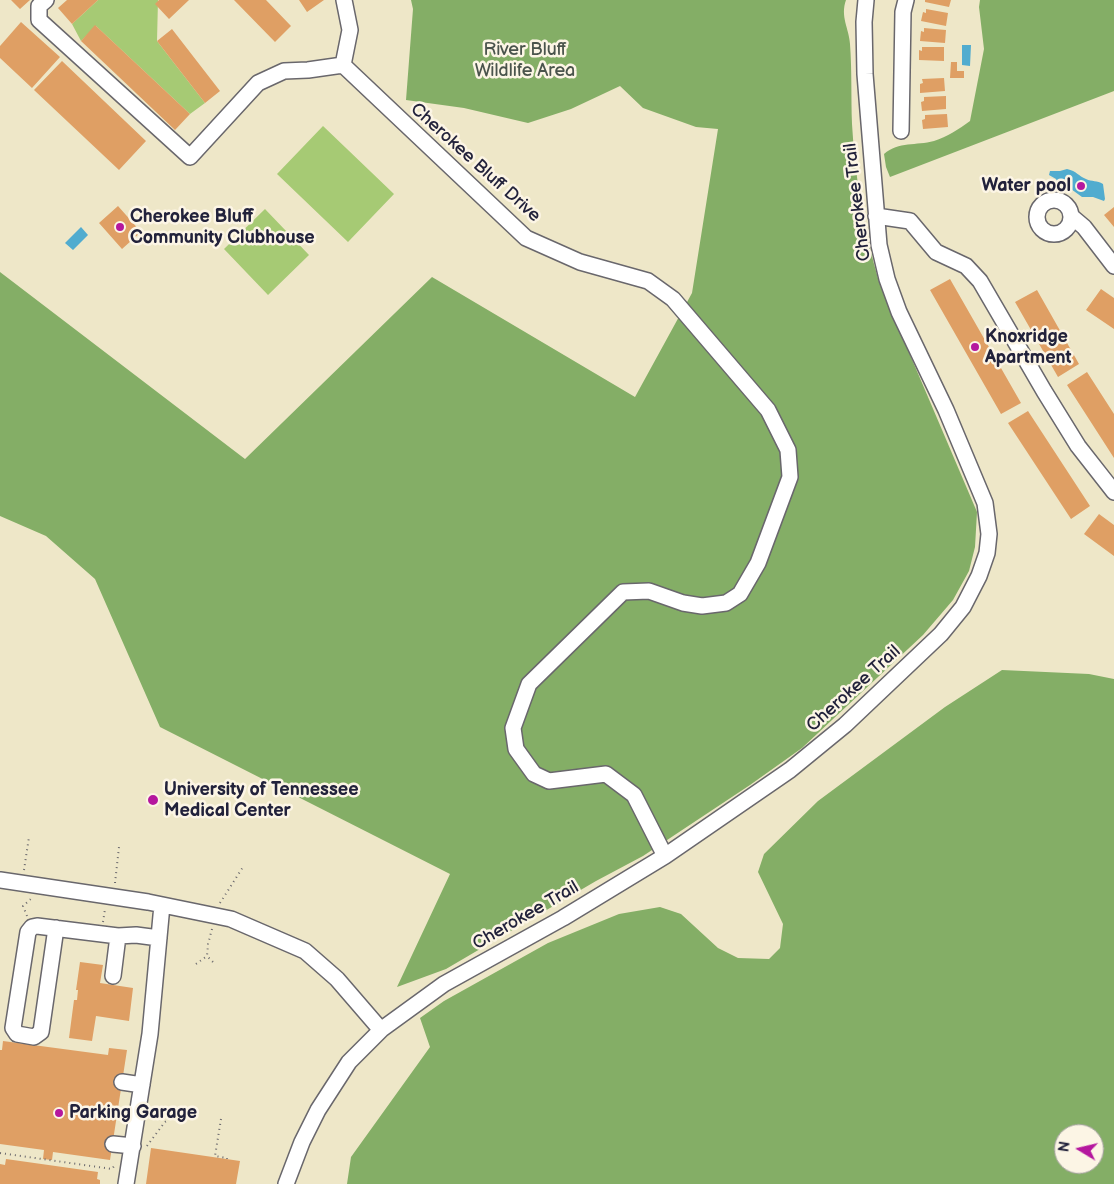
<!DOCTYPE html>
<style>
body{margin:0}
#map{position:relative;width:1114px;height:1184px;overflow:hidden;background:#eee7c8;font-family:"Balsamiq Sans",sans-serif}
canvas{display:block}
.north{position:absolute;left:1054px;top:1124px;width:50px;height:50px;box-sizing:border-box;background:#fcf5e5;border:1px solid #a5a1a1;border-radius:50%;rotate:279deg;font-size:14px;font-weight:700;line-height:20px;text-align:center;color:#22223b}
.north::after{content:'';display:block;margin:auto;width:18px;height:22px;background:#b5179e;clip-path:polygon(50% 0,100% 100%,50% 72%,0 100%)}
</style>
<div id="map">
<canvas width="1114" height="1184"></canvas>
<div class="north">N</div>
</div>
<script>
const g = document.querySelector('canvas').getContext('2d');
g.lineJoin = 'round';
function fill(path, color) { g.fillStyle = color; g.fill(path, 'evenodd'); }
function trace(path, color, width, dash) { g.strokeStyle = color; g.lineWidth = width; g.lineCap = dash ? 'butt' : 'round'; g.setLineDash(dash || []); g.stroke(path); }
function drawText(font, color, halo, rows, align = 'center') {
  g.font = font + ' "Balsamiq Sans",sans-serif'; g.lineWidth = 5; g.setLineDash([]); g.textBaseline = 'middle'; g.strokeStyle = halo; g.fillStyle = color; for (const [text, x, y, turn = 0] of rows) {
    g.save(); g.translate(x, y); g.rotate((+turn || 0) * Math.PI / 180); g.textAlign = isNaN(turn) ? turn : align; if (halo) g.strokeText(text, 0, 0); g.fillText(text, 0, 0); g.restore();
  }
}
fill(new Path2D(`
 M98 0H158L157 41 205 103 190 114 96 26 81 41 72 24Z
 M323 126 394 194 348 242 277 174Z
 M265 209 309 255 268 295 224 249Z`), '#a6ca74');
fill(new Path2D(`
 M411 0H846C840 17 849 28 850 44 852 71 851 98 852 124 855 178 864 231 879 282L977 512 975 547 969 571 953 600 923 635 802 748 750 785 643 856 596 881 446 969 397 987 450 874 160 727 95 579 46 536 0 516V272L245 459 432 277 635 397 692 293 718 129 696 127 643 108 620 86 571 109 528 123 464 108 406 100 413 9Z
 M980 0H1114V91L890 177 886 167 884 154C899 141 916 146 934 141 947 137 959 129 970 121L984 49 979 7Z
 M1002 670 1089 674 1114 679V1184H347L351 1157 430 1047 420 1018 444 1001 548 943 619 914 660 907 681 914 718 948 738 958 769 959 780 948 783 924 758 872 764 854 818 801 945 707ZM1064 1134H1094V1164H1064Z`), '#84ae66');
fill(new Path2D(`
 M962 45H971L970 66 962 65Z
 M1067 169C1077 171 1078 176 1086 179 1092 182 1097 180 1103 184L1105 199 1104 201 1093 197H1082L1071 189 1060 187 1056 179 1049 175 1050 171H1060Z
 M81 227 88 235 73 250 65 243Z`), '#51accf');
fill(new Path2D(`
 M11 0H30L20 9Z
 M67 0H98L72 24 58 8Z
 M159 0H189L169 19 155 4Z
 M234 0H266L291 26 275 42Z
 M299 0H324L307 12Z
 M925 0H951L949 7 925 2Z
 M926 9 948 13 946 26 921 21 923 12 926 13Z
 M21 22 60 57 32 88 0 58V46Z
 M95 25 190 114 175 130 81 41Z
 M924 28 946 30 945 43 920 41 921 31 924 32Z
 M172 29 220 91 205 103 157 41Z
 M922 47H944V61L919 60V50L922 51Z
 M62 61 146 141 119 170 34 90Z
 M951 62H957V71H964V78H950Z
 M944 78 945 91 920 93V84L923 83 922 79Z
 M946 96V109L922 111 921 102 924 101V97Z
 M947 114 948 127 923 129 922 120 925 119V115Z
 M118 206 141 232 122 249 99 223Z
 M1114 207V227L1104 215Z
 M950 279 1021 403 1001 414 930 290Z
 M1101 289 1114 298V329L1086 310Z
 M1037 290 1079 364 1058 377 1015 302Z
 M1087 372 1114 414V458L1067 385Z
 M1028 411 1090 506 1071 519 1008 423Z
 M1099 514 1114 525V556L1084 534Z
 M80 962 103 965 100 983 133 988 129 1021 96 1016 92 1041 69 1038 74 1000H77L78 990H76Z
 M3 1041 108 1055 109 1048 127 1050 110 1160 53 1152 52 1160 43 1159 44 1150 0 1144V1050H2Z
 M151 1148 240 1161 236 1184H146Z
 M6 1159 98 1172 97 1179 100 1180V1184H0V1164L5 1165Z`), '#df9f64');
const minor = new Path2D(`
 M46 0 39 6V20L190 157 258 83 284 71 308 70 343 65
 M343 65 526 238 580 262 648 281 673 299 768 410 788 450 790 477 758 563 740 594 726 603 702 606 683 603 649 591 623 592 529 684 513 728 516 749 534 774 549 781 606 774 634 795 665 856
 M343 65 350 30 344 0
 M901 131 903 12 906 0
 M1037 217a17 17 0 1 1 34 0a17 17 0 1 1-34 0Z
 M876 216 910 221 936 252 966 266 980 281 1044 391 1078 446 1114 492
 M1071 216 1084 227 1114 266
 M0 880 148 902 231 919 305 951 337 979 381 1030
 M56 928 41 1032 34 1037 17 1034 13 1028 28 932 32 927 37 926 118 936 136 935 159 938
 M113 976 118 936
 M122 1082 142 1085
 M113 1144 133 1146
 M126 1184 150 1034 162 905
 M286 1184 302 1142 318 1110 349 1062 382 1029 444 984 563 918 665 856 790 770 845 725 941 634 963 607 979 576 987 553 989 534 985 503 946 410 899 312 887 279 879 245 865 74 864 22 866 0`);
trace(minor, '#69676c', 18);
trace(new Path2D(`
 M24 870 29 837
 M115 883 119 847
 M220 903 243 867
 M27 916 23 906 32 898
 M103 922 105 909
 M212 929 208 944 207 956 213 962
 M196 964 207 956
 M221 1119 215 1156 227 1158V1159
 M147 1146 165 1122 181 1111
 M0 1153 112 1169 115 1165`), '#69676c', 2, [1, 4]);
trace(minor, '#fff', 15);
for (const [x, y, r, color] of [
 [1081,186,5,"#b5179e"],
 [120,227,5,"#b5179e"],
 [975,347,5,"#b5179e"],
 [153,800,6,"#b5179e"],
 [59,1113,5,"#b5179e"]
]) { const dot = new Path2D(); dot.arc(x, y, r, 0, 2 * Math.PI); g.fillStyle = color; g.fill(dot); trace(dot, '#fcf5e5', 2); }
drawText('18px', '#4a544c', '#fcf5e5', [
 ["River Bluff",525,50],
 ["Wildlife Area",525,71]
]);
drawText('18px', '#22223b', '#fcf5e5', [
 ["Cherokee Bluff Drive",475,163,42],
 ["Cherokee Trail",858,202,-97],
 ["Cherokee Trail",854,689,-42],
 ["Cherokee Trail",526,916,-30]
]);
drawText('bold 18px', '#22223b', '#fcf5e5', [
 ["Water pool",1071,186,"right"],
 ["Cherokee Bluff",130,217],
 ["Community Clubhouse",130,238],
 ["Knoxridge",985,337],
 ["Apartment",985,358],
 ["University of Tennessee",164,790],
 ["Medical Center",164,811],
 ["Parking Garage",69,1113]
], 'left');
</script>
